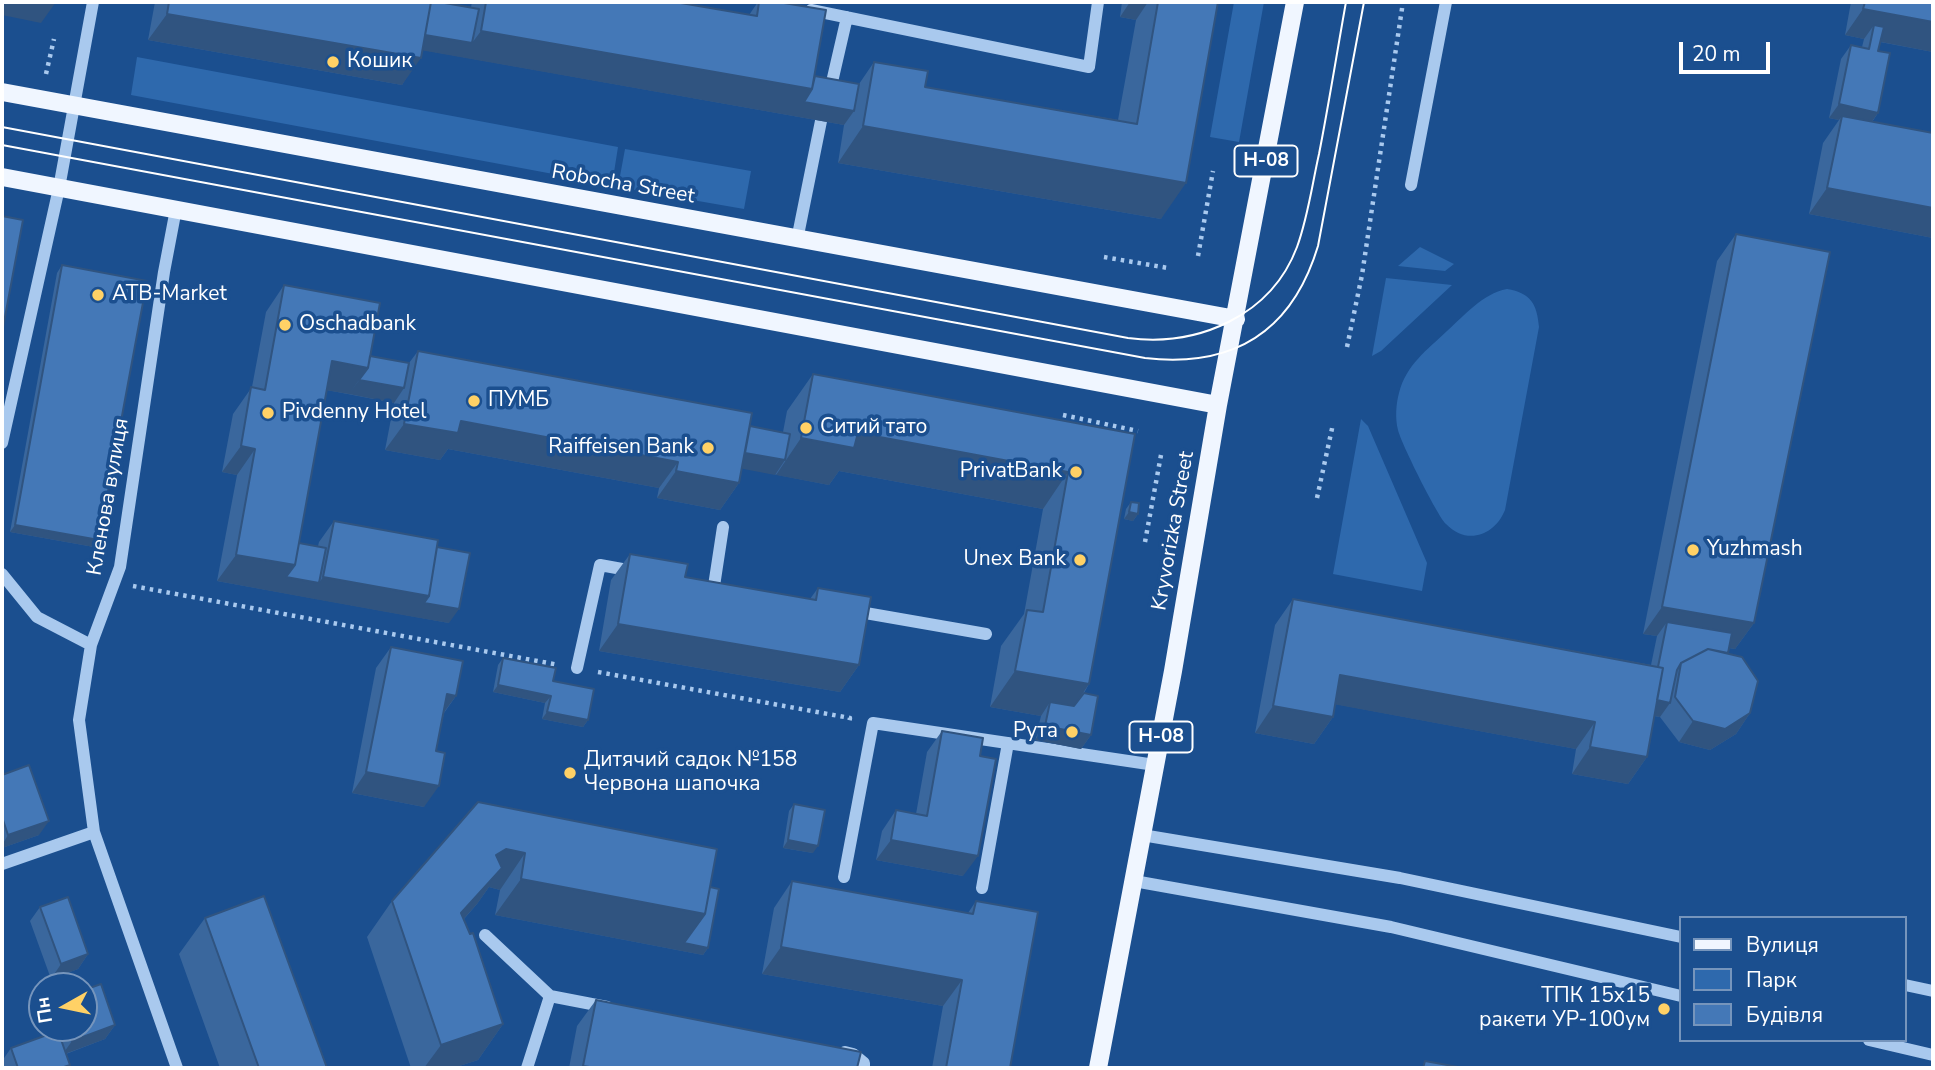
<!DOCTYPE html>
<meta charset="utf-8">
<style>
body{margin:0}
#map{position:relative;width:1935px;height:1070px;overflow:hidden;background:#1b4f8f;font-family:"Nunito Sans",sans-serif}
canvas{display:block}
.frame{position:absolute;inset:0;border:4px solid #fff;pointer-events:none}
.legend{position:absolute;left:1679px;top:916px;width:228px;height:126px;box-sizing:border-box;background:#1b4f8f;border:2px solid #7695bc;margin:0;padding:9px 12px;list-style:none;font-size:21px;color:#fff}
.legend li{display:flex;align-items:center;gap:14px;height:35px}
.legend b{width:35px;border:2px solid #7695bc}
.north{position:absolute;left:28px;top:972px;width:70px;height:70px;box-sizing:border-box;background:#1b4f8f;border:2px solid #7695bc;border-radius:50%;rotate:261deg;font-size:19px;font-weight:700;line-height:28px;text-align:center;color:#fff}
.north::after{content:'';display:block;margin:auto;width:24px;height:32px;background:#ffd166;clip-path:polygon(50% 0,100% 100%,50% 72%,0 100%)}
.scale{position:absolute;left:1679px;top:42px;width:91px;height:32px;box-sizing:border-box;border:4px solid #fff;border-top:0;padding-left:9px;font-size:21px;line-height:24px;white-space:nowrap;color:#fff;-webkit-text-stroke:5px #1b4f8f;paint-order:stroke}
</style>
<div id="map">
<canvas width="1935" height="1070"></canvas>
<div class="frame"></div>
<ul class="legend">
<li><b style="height:9px;background:#f0f6ff"></b>Вулиця</li>
<li><b style="height:19px;background:#2e69ad"></b>Парк</li>
<li><b style="height:19px;background:#4478b7"></b>Будівля</li>
</ul>
<div class="north">Пн</div>
<div class="scale">20 m</div>
</div>
<script>
const g = document.querySelector('canvas').getContext('2d');
g.lineJoin = 'round';
function fill(path, color) { g.fillStyle = color; g.fill(path, 'evenodd'); }
function trace(path, color, width, dash) { g.strokeStyle = color; g.lineWidth = width; g.lineCap = dash ? 'butt' : 'round'; g.setLineDash(dash || []); g.stroke(path); }
function drawText(font, color, halo, rows, align = 'center') {
  g.font = font + ' "Nunito Sans",sans-serif'; g.lineWidth = 7; g.setLineDash([]); g.textBaseline = 'middle'; g.strokeStyle = halo; g.fillStyle = color; for (const [text, x, y, turn = 0] of rows) {
    g.save(); g.translate(x, y); g.rotate((+turn || 0) * Math.PI / 180); g.textAlign = isNaN(turn) ? turn : align; if (halo) g.strokeText(text, 0, 0); g.fillText(text, 0, 0); g.restore();
  }
}
fill(new Path2D(`
 M1234 2H1264L1239 142 1210 137Z
 M137 57 618 147 612 185 131 95Z
 M625 149 751 171 744 209 618 187Z
 M1420 247 1454 264 1445 271 1398 266Z
 M1386 278 1452 285 1381 351 1372 356Z
 M1507 289C1531 293 1537 304 1539 327L1505 510C1495 535 1467 546 1446 524 1437 515 1401 443 1398 430 1395 418 1396 404 1399 393 1406 365 1427 350 1447 331 1465 315 1482 294 1507 289Z
 M1361 419 1368 426 1427 563 1422 591 1333 574Z`), '#2e69ad');
trace(new Path2D(`
 M46 74 54 39
 M1198 256 1213 171
 M1104 257 1168 268
 M1347 347 1362 275 1403 2
 M1063 415 1138 431
 M1317 498 1333 424
 M1145 542 1161 455
 M133 586 559 665
 M598 672 850 718 849 723`), '#a9c9ee', 4.5, [3.5, 5]);
trace(new Path2D(`
 M811 10 1089 67 1098 2
 M829 95 847 17
 M1411 185 1446 2
 M176 209 164 272 120 567 91 645 79 720 94 832 177 1068
 M797 240 821 121
 M2 443 59 188 93 2
 M2 574 37 617 91 645
 M714 586 723 527
 M854 611 986 634
 M577 668 600 565 633 571
 M1142 835 1400 878 1681 937
 M2 864 94 832
 M844 877 873 723 1155 765
 M1134 881 1391 927 1681 996
 M982 888 1008 743
 M485 935 550 996 607 1007
 M1905 985 1933 991
 M1869 1040 1933 1055
 M845 1052 853 1054 864 1063V1068
 M527 1068 550 996`), '#a9c9ee', 12);
trace(new Path2D(`
 M2 92 1236 319
 M2 177 1218 405
 M1098 1068 1173 671 1218 405 1295 2`), '#f0f6ff', 18);
trace(new Path2D(`
 M2 127 1128 338C1198 347 1271 316 1297 247 1308 217 1312 185 1319 154 1329 103 1337 52 1346 2
 M2 145 1145 358C1233 368 1292 332 1318 246L1364 2`), '#fff', 2);
fill(new Path2D(`
 M155 2H439L471 7 472 2H675L749 15 758 2H778L815 76 859 84 874 62 925 87 1118 120 1136 20 1120 17 1122 2H1218L1161 219 838 163 844 125 423 50 402 85 148 40Z
 M1851 2H1933V52L1880 42 1878 51V113L1872 122 1933 133V238L1809 214 1823 143 1839 120 1829 118 1841 59 1851 45 1862 47 1864 39 1845 35Z
 M1736 234 1754 623 1735 649 1729 648 1728 653 1750 713 1736 734 1710 750 1679 742 1660 717 1654 716 1647 757 1628 784 1572 774 1576 749 1335 704 1333 717 1314 744 1255 733 1275 625 1293 599 1651 665 1657 636 1643 634 1717 261Z
 M62 265 99 540 94 547 10 532 57 273Z
 M284 285 370 356 409 363 418 351 750 426 783 432 787 411 813 374 1135 434 1089 684 1084 693 1091 735 1081 749 1035 740 1041 716 990 707 1001 646 1024 614 1043 509 839 471 829 485 742 468 739 483 720 510 657 498 659 488 448 449 440 460 385 450 394 403 327 390 299 543 318 546 319 542 334 521 437 547 449 623 217 581 237 475 222 472 233 414 252 387 266 312Z
 M1131 502 1138 514 1133 521 1124 519 1126 509Z
 M630 554 685 577 810 599 818 588 859 665 840 692 599 651 611 580Z
 M391 647 456 696 444 713 424 807 352 793 376 668Z
 M503 658 553 681 588 720 583 727 542 719 545 703 493 692 498 665Z
 M942 731 963 876 876 860 882 831 896 810 916 814 927 752Z
 M2 775 39 835 2 848Z
 M478 802 710 887 708 948 703 955 495 915 500 890 489 887 477 904 464 919 503 1024 478 1060 453 1068H411L367 937 392 901Z
 M794 804 813 853 783 848 789 811Z
 M792 881 968 913 976 901 1010 1068H932L943 1006 762 974 774 908Z
 M40 907 88 954 78 969 51 979 30 921Z
 M205 918 327 1068H220L179 954Z
 M596 1000 857 1068H569L577 1026Z
 M115 1025 105 1039 66 1054 70 1065 68 1068H3L2 1065V1061L11 1048 54 1032 53 1028H84Z`), '#3a679d');
fill(new Path2D(`
 M2 2H56L41 23 2 15Z
 M1130 2H1148L1136 20 1120 17Z
 M1863 9 1933 22V52L1871 40 1874 25 1864 39 1845 35Z
 M167 14 421 58 402 85 148 40Z
 M481 31 812 89 854 111 844 125 409 48 419 34 472 43Z
 M1839 104 1878 113 1868 127 1842 116 1839 120 1829 118Z
 M863 126 1186 183 1161 219 838 163Z
 M1827 188 1933 208V238L1809 214Z
 M332 361 368 368 349 394 313 388Z
 M359 380 404 388 394 403 349 394Z
 M461 421 678 462 659 488 448 449 440 460 385 450 404 424Z
 M858 433 1068 472 1043 509 839 471 829 485 776 475 801 438Z
 M241 446 255 449 237 475 222 472Z
 M738 452 785 460 775 475 728 466Z
 M676 471 739 483 720 510 657 498Z
 M1129 512 1138 514 1133 521 1124 519Z
 M15 525 99 540 94 547 10 532Z
 M236 555 295 565 319 583 309 598 217 581Z
 M323 577 429 596 414 617 309 598Z
 M424 603 459 609 449 623 414 617Z
 M1662 607 1754 623 1735 649 1664 637 1667 622 1657 636 1643 634Z
 M618 624 859 665 840 692 599 651Z
 M1015 671 1089 684 1064 721 1050 702 1041 716 990 707Z
 M1340 675 1595 722 1576 749 1322 702Z
 M498 685 551 696 545 703 493 692Z
 M447 694 456 696 441 716Z
 M1651 699 1670 703 1660 717 1641 713Z
 M1273 706 1333 717 1314 744 1255 733Z
 M547 712 588 720 583 727 542 719Z
 M1750 713 1736 734 1710 750 1679 742 1693 721Z
 M1045 726 1091 735 1081 749 1035 740Z
 M1590 747 1647 757 1628 784 1572 774Z
 M366 772 439 786 424 807 352 793Z
 M49 821 39 835 2 848V845L8 835Z
 M788 840 818 846 813 853 783 848Z
 M891 840 978 856 963 876 876 860Z
 M506 849 525 853 500 890 489 887 477 904 436 950 496 855Z
 M521 879 705 914 708 948 703 955 495 915Z
 M781 947 962 980 943 1006 762 974Z
 M88 954 78 969 51 979 61 964Z
 M503 1024 478 1060 453 1068H424L441 1045Z
 M115 1025 105 1039 62 1055 72 1041Z`), '#305480');
const building = new Path2D(`
 M169 2H431L421 58 167 14Z
 M431 2H439L479 9 472 43 425 35Z
 M486 2H675L757 16 759 2H778L826 10 812 89 481 31Z
 M1158 2H1218L1186 183 863 126 874 62 928 71 925 87 1137 124Z
 M1865 2H1933V22L1863 9Z
 M1874 25 1884 27 1878 51 1890 53 1878 113 1839 104 1851 45 1869 49Z
 M815 76 859 84 854 111 804 102 812 89Z
 M1842 116 1933 133V208L1827 188Z
 M2 216 23 220 2 333Z
 M1736 234 1830 252 1754 623 1662 607Z
 M62 265 147 281 99 540 15 525Z
 M284 285 380 303 368 368 332 361 295 565 236 555 255 449 241 446 251 387 265 390Z
 M418 351 752 413 739 483 676 471 678 462 461 421 458 433 404 424Z
 M370 356 409 363 404 388 359 380 368 368Z
 M813 374 1135 434 1089 684 1015 671 1027 610 1043 612 1068 472 858 433 854 448 801 438Z
 M750 426 790 434 785 460 745 453Z
 M1131 502 1139 503 1138 514 1129 512Z
 M334 521 438 540 429 596 323 577Z
 M299 543 326 548 319 583 286 577 295 565Z
 M437 547 470 553 459 609 424 603 429 596Z
 M630 554 688 564 685 577 816 600 818 588 871 597 859 665 618 624Z
 M1293 599 1663 668 1647 757 1590 747 1595 722 1340 675 1333 717 1273 706Z
 M1667 622 1732 633 1728 653 1708 649 1681 663 1677 670 1670 703 1657 700 1663 668 1658 667Z
 M391 647 463 661 456 696 447 694 436 751 445 753 439 786 366 772Z
 M1708 649 1742 657 1758 681 1750 713 1725 729 1693 721 1675 697 1681 663Z
 M503 658 556 668 553 681 594 689 588 720 547 712 551 696 498 685Z
 M1084 693 1098 696 1091 735 1045 726 1050 702 1074 706Z
 M942 731 983 738 980 756 996 759 978 856 891 840 896 810 927 816Z
 M29 765 49 821 8 835 2 817V775Z
 M478 802 717 849 705 914 521 879 525 853 506 849 496 855 502 868 461 913 470 934 473 933 503 1024 441 1045 392 901Z
 M794 804 825 810 818 846 788 840Z
 M792 881 973 914 976 901 1038 912 1010 1068H946L962 980 781 947Z
 M710 887 719 889 708 948 684 943 705 914Z
 M264 896 327 1068H259L205 918Z
 M68 897 88 954 61 964 40 907Z
 M101 984 115 1025 72 1041 68 1028H84V990Z
 M596 1000 861 1052 857 1068H596L583 1066Z
 M58 1031 70 1065 61 1068H18L11 1048Z
 M1425 1061 1464 1068H1423Z`);
fill(building, '#4478b7');
trace(building, '#305480', 2);
for (const [x, y, r, color] of [
 [333,62,7,"#ffd166"],
 [98,295,7,"#ffd166"],
 [285,325,7,"#ffd166"],
 [474,401,7,"#ffd166"],
 [268,413,7,"#ffd166"],
 [806,428,7,"#ffd166"],
 [708,448,7,"#ffd166"],
 [1076,472,7,"#ffd166"],
 [1693,550,7,"#ffd166"],
 [1080,560,7,"#ffd166"],
 [1072,732,7,"#ffd166"],
 [570,773,7,"#ffd166"],
 [1664,1009,7,"#ffd166"]
]) { const dot = new Path2D(); dot.arc(x, y, r, 0, 2 * Math.PI); g.fillStyle = color; g.fill(dot); trace(dot, '#1b4f8f', 2.5); }
for (const [x, y, w] of [
 [1266,161,63],
 [1161,737,63]
]) { const box = new Path2D(); box.roundRect(x - w / 2, y - 15.5, w, 31, 5); g.fillStyle = '#1b4f8f'; g.fill(box); trace(box, '#fff', 2); }
drawText('bold 19px', '#fff', null, [
 ["Н-08",1266,161],
 ["Н-08",1161,737]
]);
drawText('21px', '#fff', '#1b4f8f', [
 ["Кошик",347,62],
 ["ATB-Market",112,295],
 ["Oschadbank",299,325],
 ["ПУМБ",488,401],
 ["Pivdenny Hotel",282,413],
 ["Ситий тато",820,428],
 ["Raiffeisen Bank",694,448,"right"],
 ["PrivatBank",1062,472,"right"],
 ["Yuzhmash",1707,550],
 ["Unex Bank",1066,560,"right"],
 ["Рута",1058,732,"right"],
 ["Дитячий садок №158",584,761],
 ["Червона шапочка",584,785],
 ["ТПК 15x15",1650,997,"right"],
 ["ракети УР-100ум",1650,1021,"right"]
], 'left');
drawText('21px', '#fff', '#1b4f8f', [
 ["Robocha Street",623,185,10],
 ["Кленова вулиця",109,497,-80],
 ["Kryvorizka Street",1174,531,-80]
]);
</script>
